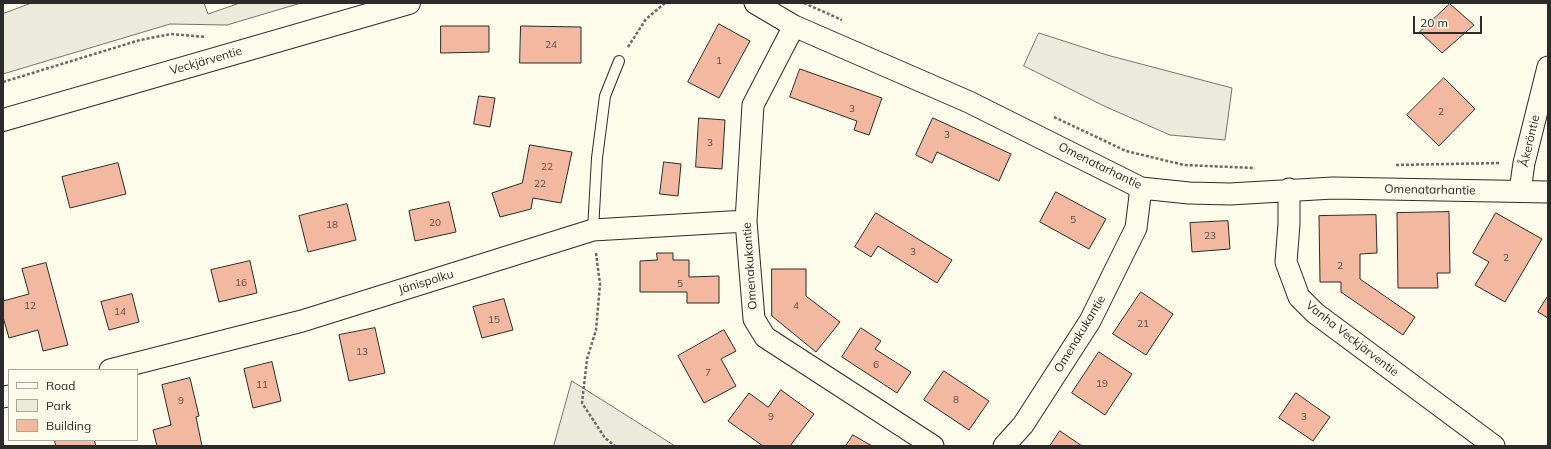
<!DOCTYPE html>
<meta charset="utf-8">
<style>
body{margin:0}
#map{position:relative;width:1551px;height:449px;overflow:hidden;background:#fdfbea;font-family:Mulish,sans-serif}
canvas{display:block}
.frame{position:absolute;inset:0;border:4px solid #2b2b2b;pointer-events:none}
.legend{position:absolute;left:8px;top:369px;width:130px;height:72px;box-sizing:border-box;background:#fdfbea;border:1px solid #a9a89e;margin:0;padding:5px 7px;list-style:none;font-size:12px;color:#2b2b2b}
.legend li{display:flex;align-items:center;gap:8px;height:20px}
.legend b{width:20px;border:1px solid #a9a89e}
.scale{position:absolute;left:1413px;top:16px;width:69px;height:18px;box-sizing:border-box;border:2px solid #2b2b2b;border-top:0;padding-left:5px;font-size:12px;line-height:14px;white-space:nowrap;color:#2b2b2b;-webkit-text-stroke:3px #fdfbea;paint-order:stroke}
</style>
<div id="map">
<canvas width="1551" height="449"></canvas>
<div class="frame"></div>
<ul class="legend">
<li><b style="height:5px;background:#fdfbea"></b>Road</li>
<li><b style="height:11px;background:#ecebdb"></b>Park</li>
<li><b style="height:11px;background:#f2b8a0"></b>Building</li>
</ul>
<div class="scale">20 m</div>
</div>
<script>
const g = document.querySelector('canvas').getContext('2d');
g.lineJoin = 'round';
function fill(path, color) { g.fillStyle = color; g.fill(path, 'evenodd'); }
function trace(path, color, width, dash) { g.strokeStyle = color; g.lineWidth = width; g.lineCap = dash ? 'butt' : 'round'; g.setLineDash(dash || []); g.stroke(path); }
function drawText(font, color, halo, rows, align = 'center') {
  g.font = font + ' Mulish,sans-serif'; g.lineWidth = 3; g.setLineDash([]); g.textBaseline = 'middle'; g.strokeStyle = halo; g.fillStyle = color; for (const [text, x, y, turn = 0] of rows) {
    g.save(); g.translate(x, y); g.rotate((+turn || 0) * Math.PI / 180); g.textAlign = isNaN(turn) ? turn : align; if (halo) g.strokeText(text, 0, 0); g.fillText(text, 0, 0); g.restore();
  }
}
const green = new Path2D(`
 M32 3H204L208 14 240 3H301L227 25 170 24 3 74V14Z
 M572 381 675 446H554Z`);
fill(green, '#ecebdb');
trace(green, '#74746e', 1);
const parking = new Path2D(`
 M1039 33 1107 55 1232 88 1225 140 1170 135 1104 106 1024 66Z`);
fill(parking, '#eceadb');
trace(parking, '#74746e', 1);
const building = new Path2D(`
 M1450 4 1474 25 1442 53 1420 32Z
 M719 24 750 41 719 98 688 82Z
 M441 26H489V52L441 53Z
 M521 26 581 27V63H520Z
 M800 69 882 98 869 135 854 130 857 121 790 97Z
 M1444 78 1475 109 1439 146 1407 115Z
 M479 96 495 98 490 127 474 124Z
 M699 118 725 120 722 169 696 167Z
 M933 118 1011 154 999 181 937 152 932 163 916 155Z
 M530 145 572 152 561 203 533 198 531 209 500 217 492 193 522 183Z
 M664 162 681 164 678 196 660 194Z
 M118 163 126 194 70 208 62 177Z
 M1056 192 1106 219 1089 249 1040 222Z
 M449 202 456 232 415 241 409 211Z
 M347 204 356 240 308 252 299 216Z
 M1449 212 1450 273H1437L1438 288H1398L1397 213Z
 M876 213 952 260 937 283 878 246 871 257 855 247Z
 M1496 213 1542 239 1505 302 1475 285 1489 262 1473 253Z
 M1376 215 1377 253 1360 254V279L1415 317 1403 335 1341 292V282H1320L1319 216Z
 M1228 221 1230 249 1192 252 1190 223Z
 M657 253H673V260H689V277L719 276V303H687V292H640V261L657 260Z
 M250 261 257 293 219 302 211 270Z
 M46 263 68 345 43 351 38 330 9 338 3 317V301L29 294 22 269Z
 M772 269H806V296L840 322 816 352 772 316Z
 M1141 292 1173 314 1146 355 1113 334Z
 M132 294 139 322 109 330 101 302Z
 M1548 296V318L1538 312Z
 M504 299 513 330 482 338 473 307Z
 M375 328 385 373 349 381 339 335Z
 M861 328 881 341 875 349 911 372 897 393 842 357Z
 M724 330 736 351 721 359 736 386 704 403 678 356Z
 M1099 352 1132 374 1105 415 1072 393Z
 M272 362 281 401 253 408 244 369Z
 M944 371 989 401 969 430 924 400Z
 M190 378 199 416 196 417 202 446H157L153 430 171 425 162 385Z
 M781 390 814 414 790 446H763L728 421 749 393 768 407Z
 M1296 393 1330 417 1313 441 1279 418Z
 M1060 431 1082 446H1050Z
 M853 435 872 446H846Z
 M55 440H94L96 446H56Z`);
fill(building, '#f2b8a0');
trace(building, '#2b2b2b', 1);
const lane = new Path2D(`
 M593 230 597 158 605 96 619 61`);
const street = new Path2D(`
 M755 3 794 26 969 102 1141 188 1189 193 1230 194 1333 188 1548 192
 M794 26 753 105 746 221 754 319 765 337 933 446
 M1289 189V224L1286 262 1299 297 1315 313 1494 446
 M1520 191 1524 163 1548 67
 M110 370 302 321 593 230 746 221
 M3 397 9 396
 M1004 446 1023 425 1090 321 1136 228 1141 188`);
const secondary = new Path2D(`
 M3 120 409 3`);
trace(lane, '#2b2b2b', 12);
trace(street, '#2b2b2b', 23);
trace(secondary, '#2b2b2b', 24);
trace(new Path2D(`
 M804 3 842 20
 M628 47 646 19 665 3
 M3 82 140 40 171 34 206 37
 M1054 117 1126 151 1184 165 1255 168
 M1396 165 1501 163
 M596 253 600 284 596 330 587 359 582 403 605 438 615 446`), '#6a6964', 2.5, [3, 2]);
trace(lane, '#fdfbea', 10);
trace(street, '#fdfbea', 21);
trace(secondary, '#fdfbea', 22);
drawText('10px', '#5d4e48', null, [
 ["24",551,45],
 ["1",719,61],
 ["3",852,109],
 ["2",1441,112],
 ["3",947,135],
 ["3",710,143],
 ["22",547,167],
 ["22",540,184],
 ["5",1073,220],
 ["20",435,223],
 ["18",332,225],
 ["23",1210,236],
 ["3",913,252],
 ["2",1506,258],
 ["2",1340,266],
 ["16",241,283],
 ["5",680,284],
 ["12",30,306],
 ["4",796,306],
 ["14",120,312],
 ["15",494,320],
 ["21",1143,324],
 ["13",362,352],
 ["6",876,365],
 ["7",708,373],
 ["19",1102,384],
 ["11",262,385],
 ["8",956,400],
 ["9",181,401],
 ["9",771,417],
 ["3",1304,417]
]);
drawText('12px', '#2b2b2b', '#fdfbea', [
 ["Veckjärventie",206,61,-16],
 ["Åkeröntie",1530,141,-77],
 ["Omenatarhantie",1100,166,26],
 ["Omenatarhantie",1430,190,1],
 ["Omenakukantie",750,266,-94],
 ["Jänispolku",426,282,-17],
 ["Omenakukantie",1080,334,-59],
 ["Vanha Veckjärventie",1352,339,38]
]);
</script>
